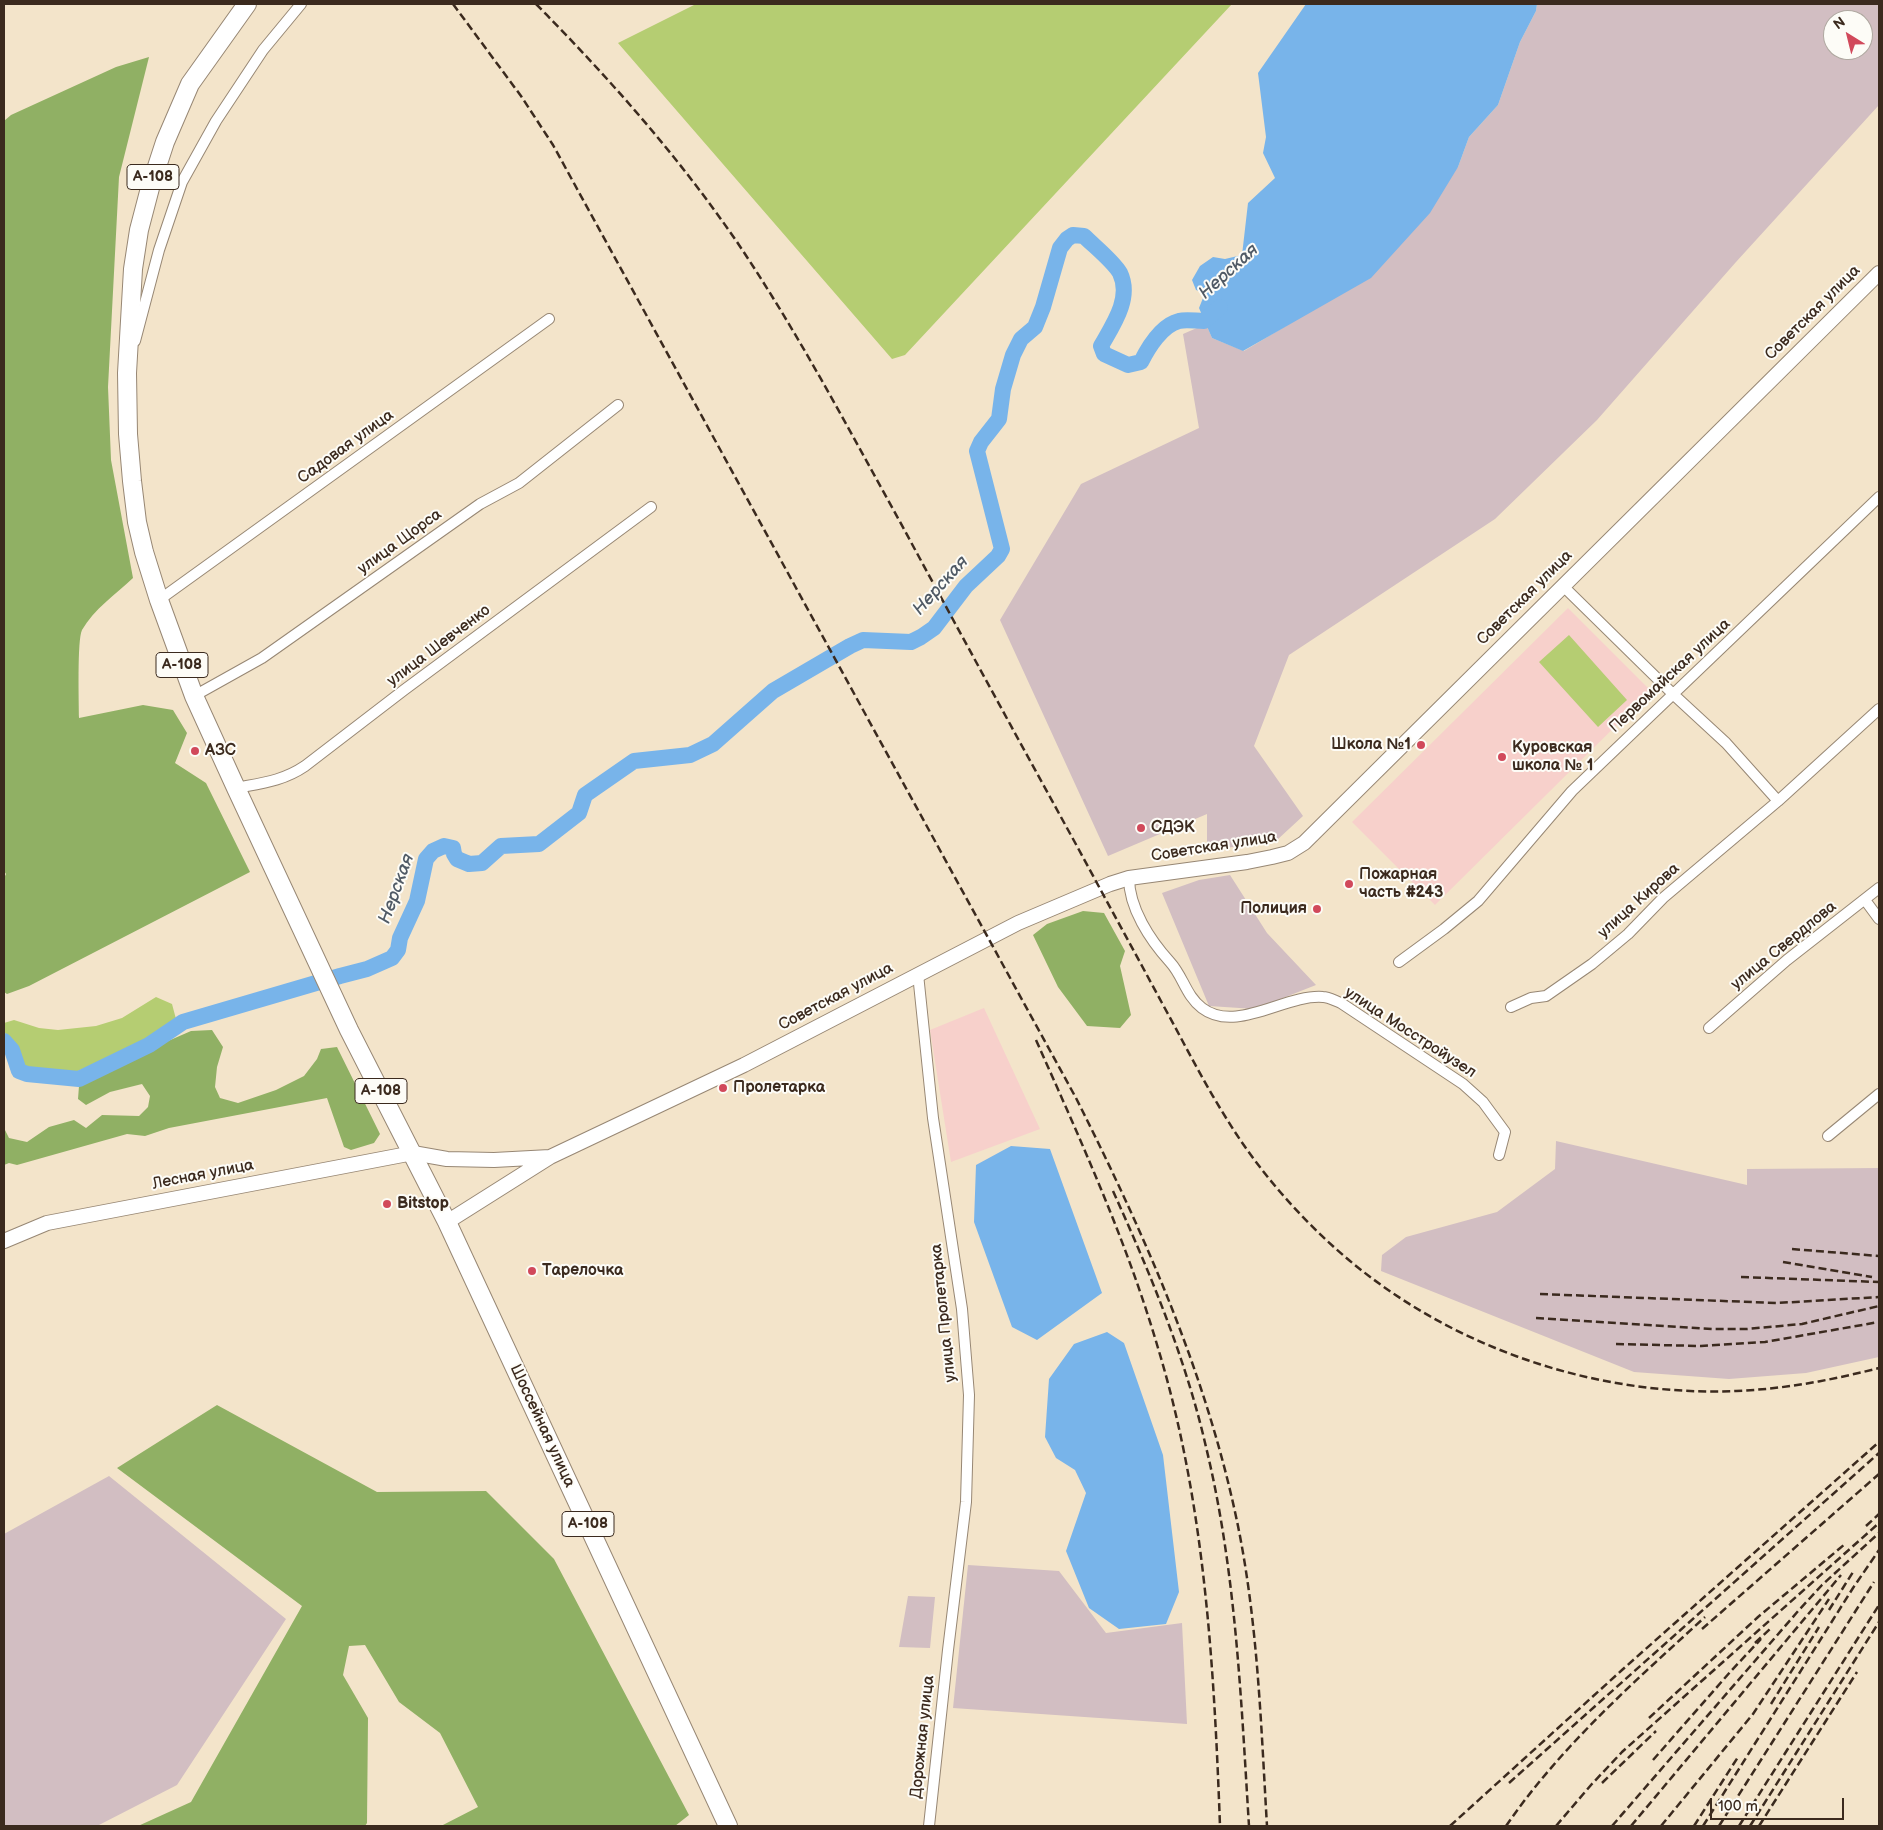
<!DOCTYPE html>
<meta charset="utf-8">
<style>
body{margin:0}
#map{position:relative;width:1883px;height:1830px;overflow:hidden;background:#f3e4ca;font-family:"Balsamiq Sans",sans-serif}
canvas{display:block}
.frame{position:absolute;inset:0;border:5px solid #3b2a1e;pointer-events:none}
.north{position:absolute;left:1823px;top:10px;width:50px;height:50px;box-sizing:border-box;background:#fdfcf7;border:1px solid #afa8a0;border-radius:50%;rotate:324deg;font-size:14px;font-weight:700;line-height:20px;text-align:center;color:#3b2a1e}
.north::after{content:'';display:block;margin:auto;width:18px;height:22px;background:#d1495b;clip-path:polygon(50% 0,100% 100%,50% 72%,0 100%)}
.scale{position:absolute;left:1710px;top:1798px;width:134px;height:22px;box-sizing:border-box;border:2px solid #3b2a1e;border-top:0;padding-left:6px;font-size:15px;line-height:18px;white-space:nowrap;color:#3b2a1e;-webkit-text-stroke:4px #fdfcf7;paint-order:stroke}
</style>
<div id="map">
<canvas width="1883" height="1830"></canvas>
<div class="frame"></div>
<div class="north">N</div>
<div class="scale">100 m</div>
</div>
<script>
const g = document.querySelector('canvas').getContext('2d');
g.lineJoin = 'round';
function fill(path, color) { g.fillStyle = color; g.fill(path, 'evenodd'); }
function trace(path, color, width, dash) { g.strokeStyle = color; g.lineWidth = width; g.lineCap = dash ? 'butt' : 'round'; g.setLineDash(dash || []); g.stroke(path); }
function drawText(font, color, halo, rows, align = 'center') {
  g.font = font + ' "Balsamiq Sans",sans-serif'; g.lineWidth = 4; g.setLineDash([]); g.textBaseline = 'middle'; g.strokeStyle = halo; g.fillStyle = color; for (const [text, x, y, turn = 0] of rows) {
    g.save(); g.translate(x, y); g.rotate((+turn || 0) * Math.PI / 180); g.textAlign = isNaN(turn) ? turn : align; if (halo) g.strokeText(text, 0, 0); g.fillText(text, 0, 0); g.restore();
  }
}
fill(new Path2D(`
 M1568 608 1651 691 1435 905 1352 822Z
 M984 1008 1040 1129 951 1162 930 1030Z`), '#f7d0cb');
fill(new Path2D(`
 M1537 4H1879V105L1736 262 1597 420 1495 519 1289 655 1254 746 1303 816 1277 840 1207 851V814L1108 856 1000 620 1081 484 1199 428 1183 334 1206 324 1212 338 1244 351 1304 315 1458 167 1469 137 1498 105 1520 42 1536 11ZM1833 20H1863V50H1833Z
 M1230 875 1267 933 1316 985 1255 1009 1209 1006 1162 893 1199 880Z
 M1556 1141 1747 1185V1169L1879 1168V1357L1806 1373 1729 1379 1634 1372 1381 1271 1382 1255 1406 1237 1497 1212 1555 1169Z
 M109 1476 286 1619 177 1785 97 1826H4V1534Z
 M968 1565 1059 1571 1106 1633 1182 1623 1187 1724 953 1708Z
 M908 1596 935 1597 930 1648 899 1647Z`), '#d2bec2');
fill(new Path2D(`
 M696 4H1232L905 355 892 359 618 43Z
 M1569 635 1627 700 1598 727 1539 662Z
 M156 997 172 1004 176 1019 150 1038 76 1072 31 1069 21 1066 19 1050 4 1032V1023L14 1020 39 1028 58 1030 96 1026 122 1018Z`), '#b5cd72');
fill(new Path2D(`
 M149 57 119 177 108 387 111 460 133 578C116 594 94 609 82 630 77 640 79 703 79 718L143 705 173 710 187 733 175 763 206 783 250 872 29 986 7 994 4 992V878L6 874 4 871V121L11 115 116 67Z
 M1083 911 1104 913 1125 951 1120 966 1131 1015 1120 1028 1087 1026 1058 987 1033 935 1047 924Z
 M212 1030 223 1047 217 1067 215 1087 220 1098 238 1103 276 1090 304 1076 317 1059 321 1049 337 1047 380 1134 374 1143 351 1150 344 1147 327 1098 169 1128 145 1136 127 1134 17 1165 9 1163 4 1165V1128L9 1138 27 1142 49 1127 74 1120 86 1128 102 1115 139 1116 148 1107 150 1096 142 1084 110 1092 86 1105 78 1099 79 1086 152 1048 191 1031Z
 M217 1405 377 1492 486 1491 554 1559 689 1815 675 1826H441L478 1807 440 1733 399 1702 365 1645 349 1646 343 1675 368 1718 367 1823 365 1826H138L191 1802 302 1606 117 1468Z`), '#90b064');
fill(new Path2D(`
 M1306 4H1537L1536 11 1520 42 1498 105 1469 137 1458 167 1430 213 1371 278 1243 351 1212 338 1199 308 1205 293 1196 290 1192 280 1200 266 1213 257 1225 259 1242 255 1248 203 1275 178 1263 153 1266 137 1258 73Z
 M1011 1146 1050 1149 1102 1293 1037 1340 1012 1327 974 1222 976 1165Z
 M1107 1332 1124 1343 1163 1455 1179 1592 1166 1624 1119 1629 1089 1608 1066 1551 1086 1493 1075 1470 1056 1458 1045 1437 1049 1379 1074 1344Z`), '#78b4ea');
trace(new Path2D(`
 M4 1041 12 1050 19 1071 27 1074 79 1079 149 1045 183 1022 340 976 367 969 392 958 398 950 400 938 417 901 426 859 433 851 444 846 453 848 454 854 457 859 469 864 482 863 501 846 539 844 579 813 585 795 634 761 690 755 713 744 773 691 850 646 863 640 911 642 921 637 934 628 966 586 998 556 1002 549 977 451 981 442 999 419 1003 389 1013 355 1021 339 1035 327 1043 307 1060 248 1067 239 1073 235 1084 236C1094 246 1113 261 1120 273 1132 298 1113 325 1101 346L1104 354 1128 365 1141 362C1148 348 1162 325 1179 321 1186 319 1196 321 1204 321L1220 307`), '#78b4ea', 16);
const street = new Path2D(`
 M135 341 159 250 182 182 216 121 263 50 301 4
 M1563 586 1674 695 1726 743 1778 801
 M159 600 549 319
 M194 696 262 658 480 504 519 483 618 405
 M236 788C262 783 283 781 305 766L404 690 651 507
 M1129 878C1129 908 1150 940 1170 962 1183 976 1186 996 1202 1008 1236 1034 1285 994 1323 997 1329 997 1335 1001 1341 1003L1463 1084 1483 1102 1505 1132 1499 1155
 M1865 900 1879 919
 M1399 962 1444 929 1478 901 1572 791 1879 497
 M918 974 933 1118 962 1309 969 1395 966 1502 948 1650 929 1826
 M1511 1007 1531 998 1546 996 1592 964 1628 934 1663 898 1778 801 1879 709
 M1709 1028 1787 960 1879 888
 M1828 1136 1879 1094`);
const secondary = new Path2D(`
 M447 1222 550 1157
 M4 1241 47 1223 413 1153 447 1159 494 1160 550 1157 744 1065 1018 923 1110 884 1129 878 1247 862 1272 857 1288 853 1304 843 1879 273`);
const highway = new Path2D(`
 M247 4 190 84 165 142 150 188 139 230 133 269 127 373 128 434 132 481 137 522 144 552 159 600 194 696 236 788 349 1030 447 1222 728 1826`);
trace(street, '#978774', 12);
trace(secondary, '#978774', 16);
trace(highway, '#978774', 20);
trace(street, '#fff', 10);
trace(secondary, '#fff', 14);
trace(highway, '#fff', 18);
trace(new Path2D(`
 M453 4 521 96 553 145 1076 1098C1145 1235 1207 1375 1238 1526 1258 1625 1261 1726 1267 1826
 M536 4C609 78 678 156 737 242 797 331 847 426 899 520 958 629 1018 739 1078 848 1106 900 1134 951 1162 1003 1184 1043 1204 1083 1228 1121 1257 1168 1294 1211 1335 1248 1443 1345 1591 1397 1736 1391 1785 1389 1832 1380 1879 1368
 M1036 1040C1081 1141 1127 1242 1158 1348 1205 1503 1214 1666 1220 1826
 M1113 1191C1150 1273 1186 1359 1206 1447 1236 1571 1241 1699 1249 1826
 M1792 1249 1879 1256
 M1783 1262 1872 1277
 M1741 1277 1879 1282
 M1540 1294 1777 1303 1879 1297
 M1536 1318 1713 1329H1747L1802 1324 1879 1306
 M1616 1344 1701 1346 1765 1342 1879 1322
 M1866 1526 1879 1514
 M1829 1610 1853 1572
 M1702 1629 1879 1474
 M1755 1643 1771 1628
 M1771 1704 1819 1627
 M1649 1718 1758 1617 1845 1544
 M1653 1760 1731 1671 1761 1639
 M1509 1783 1879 1453
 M1602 1783 1656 1731
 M1450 1826 1622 1670 1879 1442
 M1506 1826C1561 1746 1634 1682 1705 1617
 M1556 1826 1591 1785 1622 1752 1879 1523
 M1612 1826 1799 1610 1822 1585 1879 1533
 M1631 1826 1841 1575
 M1661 1826 1753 1714 1829 1599
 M1694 1826 1738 1757
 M1703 1826 1853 1588 1879 1550
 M1719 1826 1874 1582
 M1739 1826 1879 1605
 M1750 1826 1879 1622
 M1759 1826 1857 1672`), '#3b2a1e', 2.5, [8, 4]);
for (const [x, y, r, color] of [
 [1421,745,5,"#d1495b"],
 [195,751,5,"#d1495b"],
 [1502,757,5,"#d1495b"],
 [1141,828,5,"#d1495b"],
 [1349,884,5,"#d1495b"],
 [1317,909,5,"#d1495b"],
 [723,1088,5,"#d1495b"],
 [387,1204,5,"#d1495b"],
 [532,1271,5,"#d1495b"]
]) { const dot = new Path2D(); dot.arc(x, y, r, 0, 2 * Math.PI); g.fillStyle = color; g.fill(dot); trace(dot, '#fdfcf7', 2); }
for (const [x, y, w] of [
 [153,177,52],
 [182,665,52],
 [381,1091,52],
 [588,1524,52]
]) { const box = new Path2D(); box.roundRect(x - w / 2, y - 12.5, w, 25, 4); g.fillStyle = '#fdfcf7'; g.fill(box); trace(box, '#3b2a1e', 1); }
drawText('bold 15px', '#3b2a1e', null, [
 ["А-108",153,177],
 ["А-108",182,665],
 ["А-108",381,1091],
 ["А-108",588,1524]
]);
drawText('16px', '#3b2a1e', '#fdfcf7', [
 ["Советская улица",1813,313,-45],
 ["Садовая улица",346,447,-36],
 ["улица Щорса",400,542,-36],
 ["Советская улица",1525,598,-45],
 ["улица Шевченко",439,646,-37],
 ["Первомайская улица",1670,676,-43],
 ["Советская улица",1214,847,-9],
 ["улица Кирова",1639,901,-42],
 ["улица Свердлова",1784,946,-39],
 ["Советская улица",836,997,-28],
 ["улица Мосстройузел",1410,1033,33],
 ["Лесная улица",203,1175,-11],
 ["улица Пролетарка",944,1313,-96],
 ["Шоссейная улица",542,1426,65],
 ["Дорожная улица",923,1737,-84]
]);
drawText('bold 16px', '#3b2a1e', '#fdfcf7', [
 ["Школа №1",1411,745,"right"],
 ["Куровская",1512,748],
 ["школа № 1",1512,766],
 ["АЗС",205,751],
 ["СДЭК",1151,828],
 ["Пожарная",1359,875],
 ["часть #243",1359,893],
 ["Полиция",1307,909,"right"],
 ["Пролетарка",733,1088],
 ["Bitstop",397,1204],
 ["Тарелочка",542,1271]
], 'left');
drawText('italic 18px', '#505a65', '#fdfcf7', [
 ["Нерская",1229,272,-42],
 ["Нерская",941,586,-48],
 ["Нерская",397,889,-70]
]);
</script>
